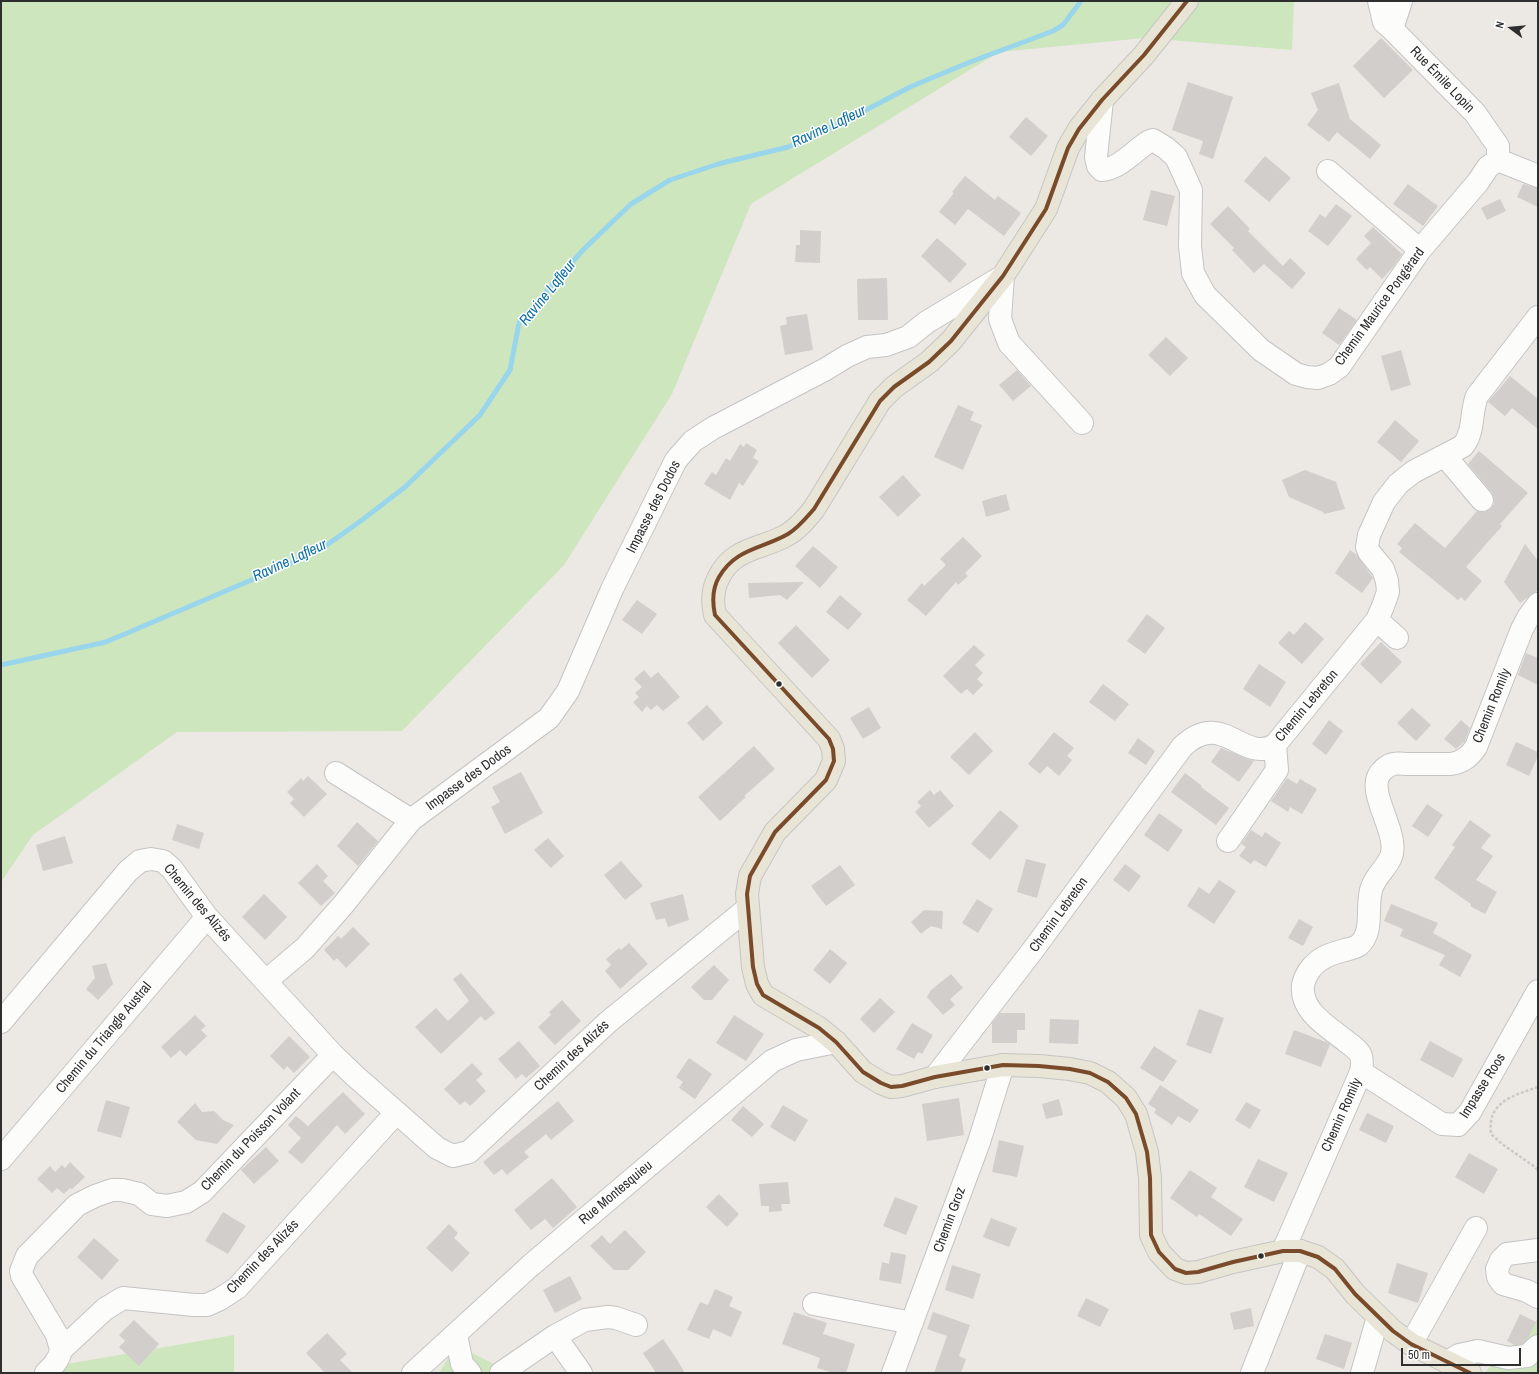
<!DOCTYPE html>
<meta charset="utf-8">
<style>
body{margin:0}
#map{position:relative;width:1539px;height:1374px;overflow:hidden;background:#ece8e4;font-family:"Archivo Narrow",sans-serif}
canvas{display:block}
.frame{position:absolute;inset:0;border:2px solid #2e2e2e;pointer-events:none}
.north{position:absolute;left:1491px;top:8px;width:40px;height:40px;-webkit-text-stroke:3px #fff;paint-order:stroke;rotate:286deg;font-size:11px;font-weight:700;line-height:16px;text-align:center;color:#2e2e2e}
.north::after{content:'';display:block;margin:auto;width:14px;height:18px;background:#2e2e2e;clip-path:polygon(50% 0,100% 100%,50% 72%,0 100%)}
.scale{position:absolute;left:1401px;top:1348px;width:120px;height:18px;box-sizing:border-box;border:2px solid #2e2e2e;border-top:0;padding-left:5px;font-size:12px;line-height:14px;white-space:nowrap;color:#2e2e2e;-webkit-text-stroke:3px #fff;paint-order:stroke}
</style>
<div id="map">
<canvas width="1539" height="1374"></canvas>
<div class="frame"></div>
<div class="north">N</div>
<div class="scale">50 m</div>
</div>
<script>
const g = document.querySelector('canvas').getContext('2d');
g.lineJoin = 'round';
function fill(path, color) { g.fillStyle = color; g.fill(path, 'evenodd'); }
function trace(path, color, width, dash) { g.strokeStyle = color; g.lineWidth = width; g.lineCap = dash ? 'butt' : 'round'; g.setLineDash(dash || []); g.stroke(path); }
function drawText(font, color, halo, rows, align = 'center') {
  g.font = font + ' "Archivo Narrow",sans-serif'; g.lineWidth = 3; g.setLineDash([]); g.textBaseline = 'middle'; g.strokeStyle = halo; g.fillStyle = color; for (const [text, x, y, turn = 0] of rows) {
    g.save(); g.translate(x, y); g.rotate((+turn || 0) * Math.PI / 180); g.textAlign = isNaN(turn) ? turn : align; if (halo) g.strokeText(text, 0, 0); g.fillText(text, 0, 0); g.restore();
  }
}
fill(new Path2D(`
 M1 1H1294L1292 50 1145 38 999 52 751 204 672 394 564 565 402 731 177 732 33 835 1 882Z
 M1538 1319V1373H1484Z
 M234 1335V1373H62L67 1364Z
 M456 1345 512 1373H439Z`), '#cee6be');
trace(new Path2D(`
 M1 665 106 642 296 561 324 547 362 520 405 487 480 415 510 370 519 323 583 250 631 204 670 180 718 164 788 147 839 124 910 87 970 62 1053 31 1063 25 1081 1`), '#99d6ec', 5);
fill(new Path2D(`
 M1381 38 1413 70 1384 98 1353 66Z
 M1188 82 1233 97 1213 159 1199 154 1203 141 1172 130Z
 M1339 83 1350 119 1381 145 1370 159 1337 132 1329 142 1307 125 1318 110 1311 93Z
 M1026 117 1048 136 1031 156 1009 137Z
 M1265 156 1291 178 1269 202 1244 181Z
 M965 176 995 200 998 196 1021 213 1004 236 968 209 955 225 939 212 954 193 952 192Z
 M1408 184 1438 206 1423 226 1393 204Z
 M1523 184 1538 188V207L1517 197Z
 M1151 190 1175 196 1167 226 1143 220Z
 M1500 199 1506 211 1487 220 1481 208Z
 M1336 204 1352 216 1328 246 1308 231 1320 214 1325 218Z
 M1228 206 1250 229 1248 231 1283 266 1290 258 1306 273 1292 289 1264 264 1254 273 1232 250 1234 248 1210 224Z
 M1373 227 1402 254 1394 266 1382 279 1370 267 1367 270 1356 259 1371 243 1364 236Z
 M800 230 821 231 820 263 795 262 796 245H800Z
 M937 238 967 264 950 283 921 256Z
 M887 278 888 320H858L857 279Z
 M1339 308 1357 320 1339 345 1322 333Z
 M807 314 813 350 785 355 780 326 787 324 786 317Z
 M1166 337 1188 358 1170 376 1148 355Z
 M1401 350 1411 385 1391 391 1381 356Z
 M1017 370 1031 386 1013 401 999 385Z
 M1510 376 1538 399V429L1512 408 1505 416 1488 402Z
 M958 405 974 412 970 420 982 425 963 470 934 457Z
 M1395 420 1419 441 1401 462 1377 442Z
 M746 443 757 450 753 458 759 461 743 486 739 483 730 500 704 484 712 472 716 475 726 458 730 461 740 444 744 447Z
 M1479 451 1528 493 1500 524 1502 526 1466 567 1482 581 1465 601 1461 597 1458 600 1399 552 1402 548 1397 544 1415 523 1445 548 1477 511 1484 512 1490 509 1494 504V498L1492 493 1468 464Z
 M1305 470 1336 482 1345 509 1324 514 1323 512 1289 497 1282 480Z
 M903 475 921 495 898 517 879 497Z
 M1006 494 1010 510 986 517 982 501Z
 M963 537 982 556 965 573 968 576 958 585 956 582 926 616 907 600 922 583 924 586 946 565 940 559Z
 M1525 544 1538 561V590L1520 603 1504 582Z
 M813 546 838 567 820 588 795 566Z
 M1350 550 1357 555 1373 578 1362 593 1335 573Z
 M804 582 787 600 780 595 749 598 748 583Z
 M840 595 862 614 848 630 826 612Z
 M637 600 657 614 642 634 622 620Z
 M1147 614 1165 628 1145 654 1127 641Z
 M1305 622 1324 639 1302 664 1278 643 1289 631 1294 635Z
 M796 625 830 660 812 678 778 643Z
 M1381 642 1402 662 1381 684 1360 664Z
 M974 645 985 655 975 665 983 673 977 679 983 685 973 695 967 689 961 694 943 676Z
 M1526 653 1538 658V685L1518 675Z
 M1259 664 1286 682 1270 707 1243 689Z
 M644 670 651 678 658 672 680 697 663 711 657 705 651 710 647 706 642 712 633 702 639 697 635 693 642 687 634 679Z
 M1103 684 1129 704 1115 721 1089 702Z
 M707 705 723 723 703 741 687 723Z
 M869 707 881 728 863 739 850 718Z
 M1412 708 1431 725 1416 741 1397 723Z
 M1329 720 1343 731 1326 755 1312 744Z
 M1461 720 1470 728 1465 741 1456 749 1444 739Z
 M975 732 993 751 969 775 950 757Z
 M1054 732 1074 748 1067 756 1072 760 1059 776 1047 766 1040 774 1028 764Z
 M1138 738 1155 751 1146 765 1128 753Z
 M1516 742 1538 752V756L1529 776 1506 765Z
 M754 746 775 769 744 796 746 797 720 821 698 797Z
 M1221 748 1248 759 1254 761 1239 782 1211 762Z
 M521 772 543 813 505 834 491 807 500 802 492 787Z
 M1185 773 1202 786 1201 787 1229 808 1216 825 1171 792Z
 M308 776 327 794 304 817 290 803 294 799 287 792 301 778 303 781Z
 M1287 778 1297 784 1300 779 1317 789 1302 814 1290 807 1288 812 1271 801Z
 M930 790 934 795 940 790 954 806 929 828 915 812 921 806 917 802Z
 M1427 804 1443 815 1428 837 1412 826Z
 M1000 810 1019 826 990 860 971 844Z
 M1159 813 1183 830 1168 852 1144 835Z
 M1470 820 1491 835 1481 848 1493 856 1476 880 1497 892 1485 914 1470 906 1471 904 1434 878 1455 847 1452 845Z
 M357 822 378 841 358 866 337 846Z
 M177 824 204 833 199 849 172 840Z
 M1251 830 1262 837 1265 832 1281 843 1266 867 1254 860 1251 864 1239 856 1246 847 1241 844Z
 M65 836 73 863 43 871 36 845Z
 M548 838 564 856 551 868 534 850Z
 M1026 859 1046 864 1037 898 1017 892Z
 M621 861 643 886 625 900 604 875Z
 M317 864 328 876 323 881 335 893 321 906 298 883Z
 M1125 864 1141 876 1129 892 1113 880Z
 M840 865 855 885 826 906 811 886Z
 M1219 880 1236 891 1214 924 1187 906 1199 887 1209 894Z
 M264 894 287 917 265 940 242 917Z
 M683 894 689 920 668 927 665 918 656 920 650 903Z
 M977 899 993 909 978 933 962 923Z
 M1391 904 1438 923 1433 933 1472 955 1460 977 1439 965 1445 955 1400 936 1403 929 1384 921Z
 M924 910 943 911 942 929 931 926 921 934 911 922Z
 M1299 919 1313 927 1303 946 1288 938Z
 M353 927 370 944 346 968 337 958 334 961 324 950 338 936 341 939Z
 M629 943 648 964 620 989 605 971 611 965 606 959 619 948 621 950Z
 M830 949 847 963 830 984 813 970Z
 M106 963 113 984 98 1000 86 989 95 978 92 966Z
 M714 965 729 980 712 1000H704L691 987Z
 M461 973 495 1013 485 1021 481 1016 441 1054 415 1027 436 1008 448 1021 469 1001 453 979Z
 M951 974 963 988 950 999 955 1005 943 1015 927 997 931 990Z
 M880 998 895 1012 874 1033 860 1019Z
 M562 1000 581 1021 555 1045 538 1027 551 1015 549 1012Z
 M1199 1009 1224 1018 1211 1054 1186 1045Z
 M1000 1013H1025V1030H1017V1043H992V1023Z
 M195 1015 206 1026 201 1030 207 1036 186 1056 180 1050 171 1058 161 1047Z
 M734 1015 764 1034 746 1061 716 1043Z
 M1050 1019 1079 1020 1078 1044 1049 1043Z
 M912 1023 933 1035 922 1054 918 1052 914 1059 896 1049Z
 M1294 1030 1326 1042 1330 1044 1321 1067 1285 1054Z
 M289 1036 310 1057 294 1073 287 1066 284 1070 270 1056Z
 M519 1041 540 1066 526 1078 522 1074 516 1079 498 1059Z
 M1430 1041 1463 1059 1453 1078 1420 1060Z
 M1154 1046 1177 1061 1163 1082 1140 1068Z
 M689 1058 712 1074 695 1099 679 1088 683 1082 676 1077Z
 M472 1063 483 1074 476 1080 486 1091 470 1106 465 1101 460 1105 444 1089Z
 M1160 1085 1199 1110 1190 1123 1178 1116 1172 1125 1154 1113 1156 1109 1148 1104Z
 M343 1092 365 1114 345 1134 337 1125 302 1164 288 1152 301 1138 288 1125 296 1116 308 1126Z
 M959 1098 964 1135 927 1141 922 1104Z
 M1059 1099 1063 1115 1046 1119 1042 1104Z
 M106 1100 130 1107 121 1138 97 1131Z
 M558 1101 574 1121 551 1140 546 1134 524 1152 529 1157 507 1175 502 1169 494 1175 483 1162Z
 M1246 1102 1261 1110 1250 1129 1235 1120Z
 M195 1103 202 1112 214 1111 223 1120 234 1125 217 1144 196 1140 177 1122Z
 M783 1105 808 1120 795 1142 770 1127Z
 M743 1106 764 1124 752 1137 731 1120Z
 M1367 1113 1394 1126 1386 1143 1359 1130Z
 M999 1140 1024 1146 1017 1177 992 1172Z
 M266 1147 279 1161 254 1184 241 1170Z
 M1469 1153 1498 1169 1484 1194 1455 1177Z
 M1258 1159 1288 1173 1274 1202 1244 1187Z
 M70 1162 85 1177 72 1189 70 1188 64 1194 57 1188 52 1193 37 1179 50 1166 55 1172 62 1165 65 1168Z
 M1190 1170 1217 1188 1211 1197 1243 1219 1231 1236 1199 1214 1197 1217 1170 1198Z
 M552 1178 577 1207 553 1228 545 1219 531 1230 514 1210Z
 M788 1182 790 1204H781L782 1211 769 1212V1206H761L759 1184Z
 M719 1194 739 1214 727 1227 706 1207Z
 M895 1197 918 1206 906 1235 883 1226Z
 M223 1212 246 1226 228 1254 205 1241Z
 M991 1218 1017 1228 1009 1247 983 1237Z
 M449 1224 458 1233 454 1238 470 1253 452 1272 426 1248Z
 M625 1230 646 1252 628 1270H614L590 1246 602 1235 610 1244Z
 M94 1238 119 1260 102 1280 77 1257Z
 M891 1252 906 1255 901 1284 879 1280 882 1262 889 1264Z
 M1397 1263 1428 1273 1418 1303 1388 1293Z
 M952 1265 981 1274 973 1299 945 1290Z
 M570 1276 582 1299 555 1313 543 1290Z
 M715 1289 733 1297 729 1306 742 1312 731 1337 713 1329 709 1339 687 1330 700 1302 708 1305Z
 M1086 1298 1109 1309 1100 1327 1077 1316Z
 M1251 1308 1254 1326 1234 1330 1230 1313Z
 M794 1312 827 1323 823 1334 855 1344 846 1373H834L817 1368 820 1358 782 1344Z
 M933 1312 970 1325 959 1356 966 1359 961 1373H934L947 1336 927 1329Z
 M1520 1314 1536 1322 1528 1338 1522 1344 1515 1345 1507 1341Z
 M134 1320 159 1344 139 1366 119 1347 125 1341 119 1335Z
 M327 1333 347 1354 340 1360 353 1373H325L306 1353Z
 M1325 1334 1352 1343 1344 1369 1316 1359Z
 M663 1339 676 1358 685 1373H656L643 1353Z`), '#d1cecb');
const minor = new Path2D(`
 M1379 1 1384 22 1392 29
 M1401 1 1392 29 1475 113 1498 146V160
 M1102 100 1096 157 1098 166 1102 170C1119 169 1134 151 1148 142L1153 140 1166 148 1176 157 1191 190 1190 246 1193 273 1205 295 1261 350 1296 374 1307 377 1318 378 1329 374 1339 367 1420 250 1478 182 1488 167 1498 160
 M1498 160 1538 176
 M1328 171 1420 250
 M1003 276 1000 319 1009 343 1082 423
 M1445 456 1482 500
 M1377 620 1397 638
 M336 773 411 820
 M1228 841 1277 770 1275 745
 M266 981 305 948 343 905 411 820 549 718 568 691 613 587 676 460 693 441 713 428 826 369 847 356 867 347 886 345 908 337 927 322 1000 278
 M1 1022 128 871 140 861 151 859 163 861 172 869 207 917 333 1055 355 1076 437 1148 453 1156 469 1152 608 1022 748 908
 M1361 1072 1442 1124 1458 1125 1470 1112 1538 991
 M935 1077 1033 950 1182 747C1223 708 1242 764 1275 745L1377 620 1383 606 1388 592 1387 581 1383 569 1369 552 1367 547 1369 535 1384 502 1398 484 1413 472 1463 446C1475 430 1470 414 1477 396L1538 317
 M1 1159 207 917
 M1538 1250 1507 1254 1501 1260 1497 1269 1498 1277 1503 1284 1527 1291 1538 1297
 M1283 1251 1361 1072C1362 1066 1363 1059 1360 1054 1357 1049 1351 1045 1347 1042 1329 1027 1300 1012 1303 985 1304 980 1307 974 1309 971 1318 958 1330 954 1345 950 1349 949 1355 948 1359 945 1375 931 1365 905 1372 887 1376 876 1385 869 1390 859 1403 834 1361 789 1383 770 1385 768 1390 765 1393 764 1398 763 1404 764 1408 764 1423 764 1437 764 1451 764 1463 762 1469 757 1476 747L1522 629 1529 616 1538 604
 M814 1304 912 1323
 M456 1335 462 1364 470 1373
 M555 1336 581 1373
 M1411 1344 1476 1228
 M61 1350 57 1335 22 1276 21 1271 27 1256 77 1205 95 1196 112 1190H122L139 1194 152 1204 167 1206 186 1202 202 1192 333 1055
 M1447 1362 1459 1355 1478 1351 1508 1358 1527 1356 1538 1346
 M46 1373C53 1366 59 1360 61 1350L105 1309 123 1298 194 1305H207L220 1299 237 1288 396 1113
 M413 1373 530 1266 772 1061 796 1050 836 1042
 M501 1373 555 1336 585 1320 608 1317 616 1318 636 1325
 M893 1373 979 1142 1003 1065
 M1252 1373 1300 1251
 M1362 1373 1378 1317`);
const major = new Path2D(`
 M1187 1 1144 55 1102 100 1079 129 1068 148 1046 209 1003 276 951 341 929 362 894 387 880 401 814 509C806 519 797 530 785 536 759 550 732 548 718 579 712 591 712 602 715 615L829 739 833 749 834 761 826 780 775 832 750 876 747 894 753 967 757 984 763 995 819 1028 836 1042 863 1072 881 1083 891 1087 902 1086 935 1077 1003 1065 1039 1066 1070 1069 1090 1073 1108 1082 1126 1098 1136 1114 1147 1152 1150 1178 1151 1235 1159 1252 1175 1269 1186 1273 1198 1272 1233 1262 1283 1251H1300L1318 1257 1335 1269 1355 1294 1393 1331 1411 1344 1470 1373`);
trace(minor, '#c5c4c5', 24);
trace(major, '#c6c5c4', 24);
trace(new Path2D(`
 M1538 1087C1512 1096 1487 1102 1491 1134L1502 1144 1535 1167 1538 1170`), '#c9c9c8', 2.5, [3, 2]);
trace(minor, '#fcfcfb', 22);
trace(major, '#e8e4d6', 22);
trace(new Path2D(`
 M1187 1 1144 55 1102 100 1079 129 1068 148 1046 209 1003 276 951 341 929 362 894 387 880 401 814 509C806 518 798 528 788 534 762 549 736 548 719 577 712 589 712 601 715 615L829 739 833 749 834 761 826 780 775 832 750 876 747 894 753 967 757 984 763 995 819 1028 836 1042 863 1072 881 1083 891 1087 902 1086 935 1077 1003 1065 1039 1066 1070 1069 1090 1073 1108 1082 1126 1098 1136 1114 1147 1152 1150 1178 1151 1235 1159 1252 1175 1269 1186 1273 1198 1272 1233 1262 1283 1251H1300L1318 1257 1335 1269 1355 1294 1393 1331 1411 1344 1470 1373`), '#7a4b2a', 4);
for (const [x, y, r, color] of [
 [779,684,3.5,"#2e2e2e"],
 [987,1068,3.5,"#2e2e2e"],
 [1261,1256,3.5,"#2e2e2e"]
]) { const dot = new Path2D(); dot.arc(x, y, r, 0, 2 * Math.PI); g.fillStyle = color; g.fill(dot); trace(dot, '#fff', 1.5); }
drawText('14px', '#2e2e2e', '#fff', [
 ["Rue Émile Lopin",1442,80,46],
 ["Chemin Maurice Pongérard",1380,307,-54],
 ["Impasse des Dodos",654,507,-63],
 ["Chemin Lebreton",1307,706,-50],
 ["Chemin Romily",1492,706,-68],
 ["Impasse des Dodos",469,778,-36],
 ["Chemin des Alizés",197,903,50],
 ["Chemin Lebreton",1059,915,-54],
 ["Chemin du Triangle Austral",104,1038,-50],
 ["Chemin des Alizés",572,1056,-43],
 ["Impasse Roos",1483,1086,-58],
 ["Chemin Romily",1342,1115,-66],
 ["Chemin du Poisson Volant",251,1140,-46],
 ["Rue Montesquieu",616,1193,-40],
 ["Chemin Groz",950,1220,-70],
 ["Chemin des Alizés",263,1257,-46]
]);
drawText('italic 15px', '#0d6fa3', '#fff', [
 ["Ravine Lafleur",829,127,-25],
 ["Ravine Lafleur",548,293,-51],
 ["Ravine Lafleur",290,561,-25]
]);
</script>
